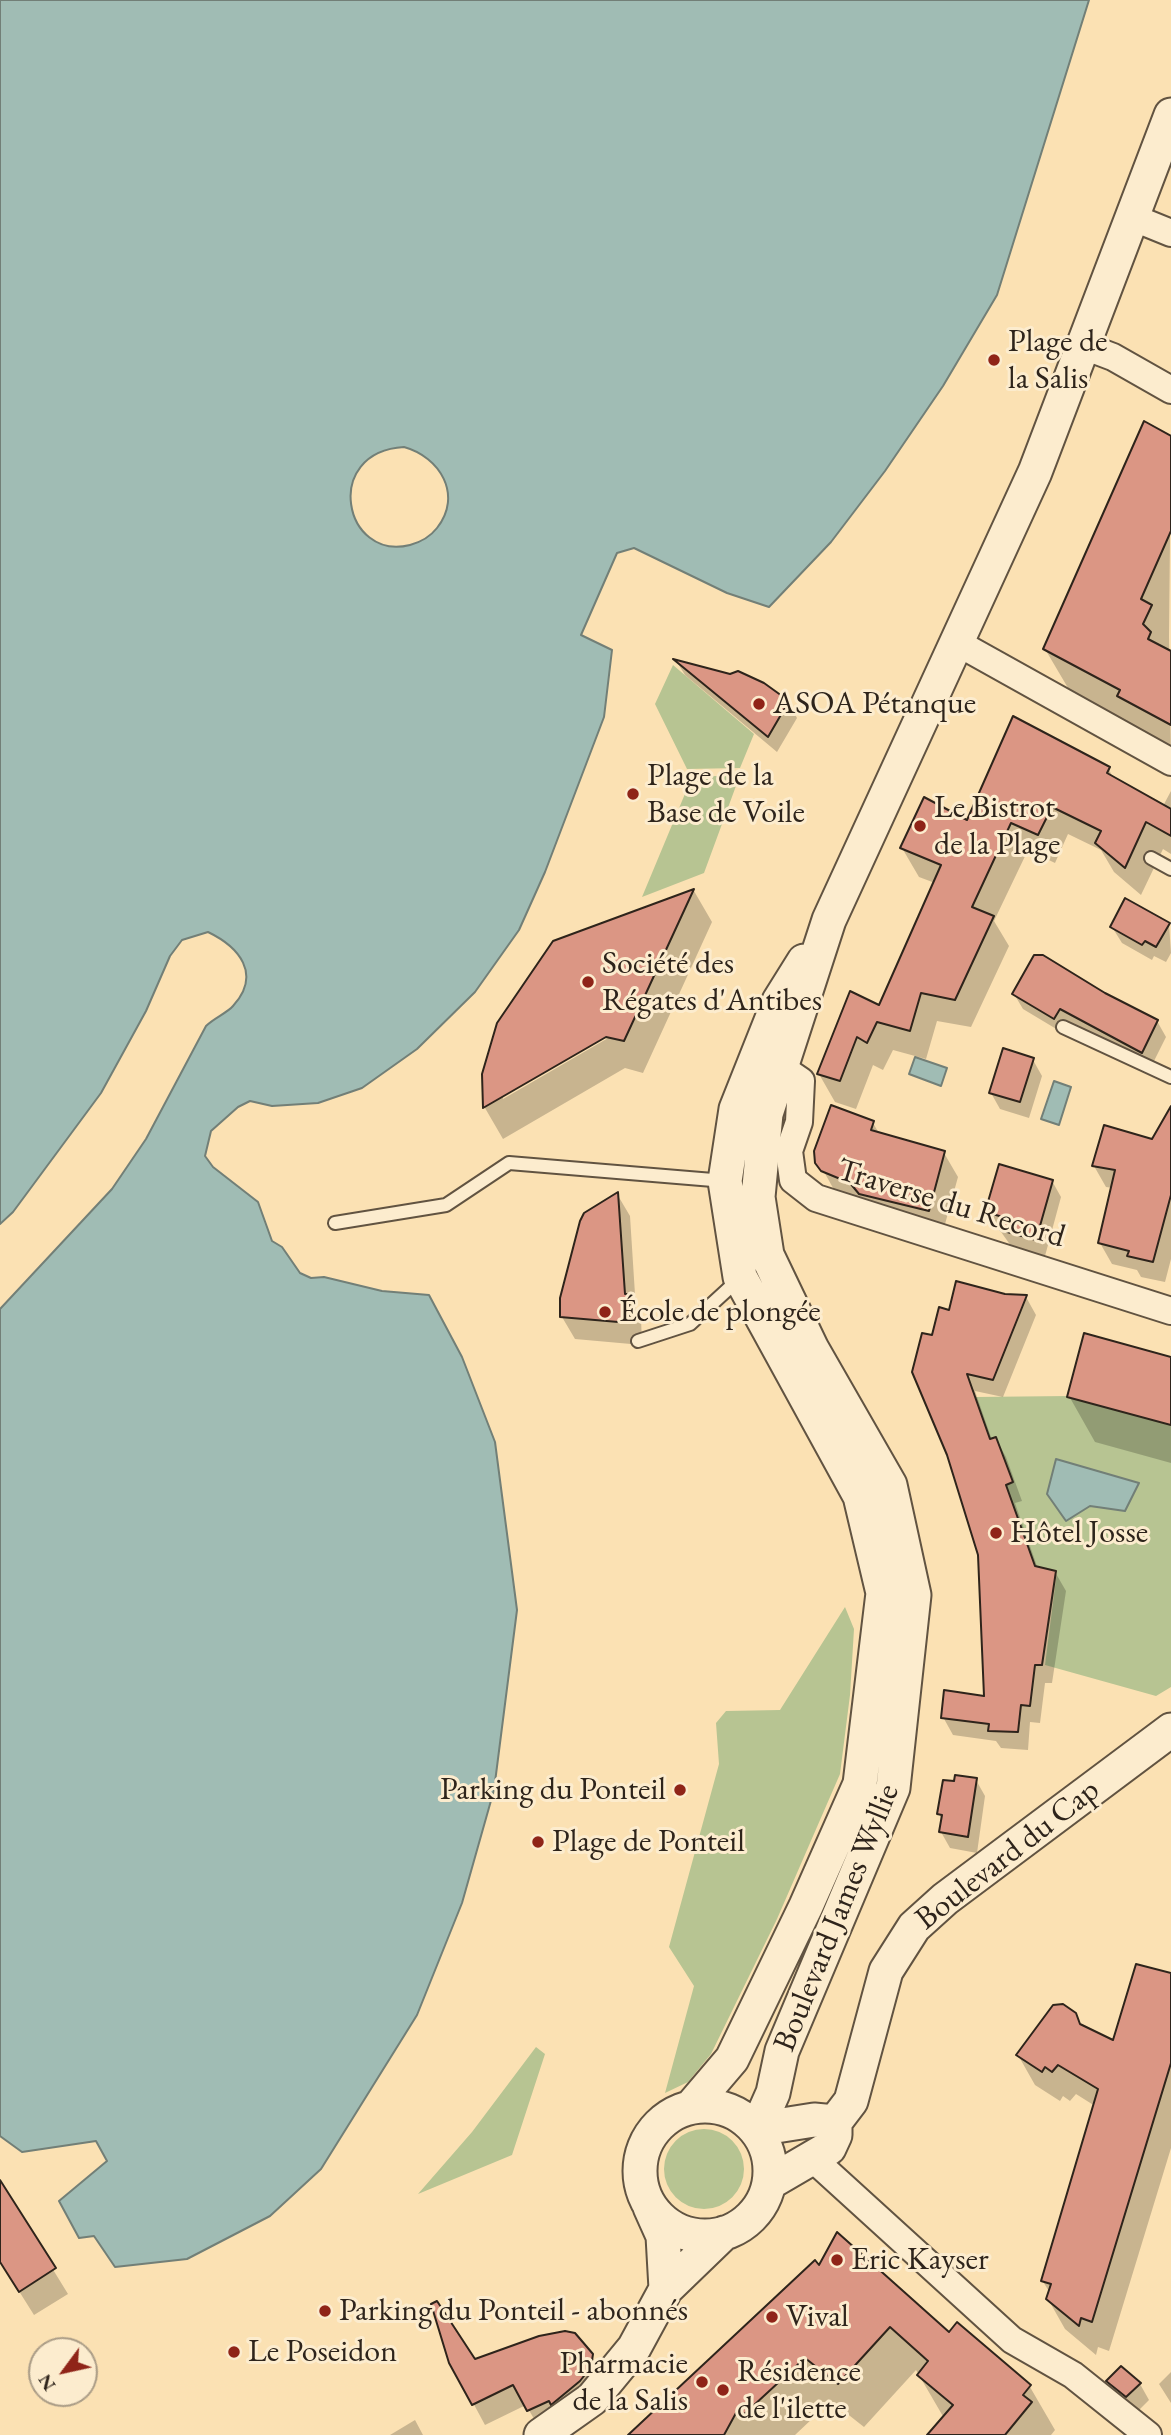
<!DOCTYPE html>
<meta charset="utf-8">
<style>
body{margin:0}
#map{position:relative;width:1171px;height:2435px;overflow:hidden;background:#fbe1b3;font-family:"EB Garamond",serif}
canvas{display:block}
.north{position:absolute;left:28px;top:2337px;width:70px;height:70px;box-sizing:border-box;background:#fcecce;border:2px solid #aa9c86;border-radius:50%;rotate:237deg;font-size:19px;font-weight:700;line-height:28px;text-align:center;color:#2e241b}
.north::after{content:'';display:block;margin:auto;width:24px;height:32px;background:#8f2418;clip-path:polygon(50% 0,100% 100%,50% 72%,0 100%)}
</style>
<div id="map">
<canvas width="1171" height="2435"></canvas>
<div class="north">N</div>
</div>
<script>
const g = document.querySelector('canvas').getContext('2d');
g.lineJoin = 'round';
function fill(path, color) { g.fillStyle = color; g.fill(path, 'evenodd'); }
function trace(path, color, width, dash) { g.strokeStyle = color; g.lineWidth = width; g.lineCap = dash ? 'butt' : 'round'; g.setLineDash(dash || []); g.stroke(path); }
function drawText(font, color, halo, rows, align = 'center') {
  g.font = font + ' "EB Garamond",serif'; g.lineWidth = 6; g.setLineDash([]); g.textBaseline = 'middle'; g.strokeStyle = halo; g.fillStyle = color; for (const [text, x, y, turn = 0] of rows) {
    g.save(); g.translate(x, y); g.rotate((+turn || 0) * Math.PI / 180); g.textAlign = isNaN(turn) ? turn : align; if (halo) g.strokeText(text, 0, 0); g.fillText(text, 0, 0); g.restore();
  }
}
fill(new Path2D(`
 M673 665 754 734 740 768 687 769 655 704Z
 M740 775 704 873 642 897 692 777Z
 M1069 1396 1171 1423V1687L1156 1696 1045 1665 1057 1571 1032 1567 975 1397Z
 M845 1607 854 1629 850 1695 840 1774 777 1919 711 2054 688 2082 665 2093 694 1986 669 1947 719 1764 716 1723 726 1711 780 1710Z
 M536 2047 545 2054 512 2155 418 2194 472 2132Z
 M664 2169a40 40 0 1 1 80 0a40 40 0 1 1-80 0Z`), '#b7c492');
const water = new Path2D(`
 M0 0H1089L997 295 943 386 885 471 831 542 769 607 727 593 634 548 617 553 581 635 612 650 604 717 545 872 519 930 475 992 417 1049 362 1088 318 1103 272 1106 250 1101 238 1107 211 1131 205 1156 213 1167 258 1202 272 1241 282 1247 300 1273 311 1278 324 1277 382 1291 429 1295 462 1357 495 1442 517 1610 494 1790 462 1903 417 2015 321 2169 270 2216 187 2259 115 2267 94 2236 79 2238 59 2201 107 2161 96 2141 22 2152 0 2136V1309L112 1189 146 1139 206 1026C214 1018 227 1013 233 1006 262 974 239 947 208 932L182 940 170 956 146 1011 101 1093 13 1212 0 1224ZM404 447C440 457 463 495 437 528 430 537 421 542 410 545 344 562 321 452 404 447Z
 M915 1057 947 1068 941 1086 909 1074Z
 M1054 1081 1071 1087 1059 1125 1041 1119Z
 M1056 1459 1139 1483 1125 1511 1090 1506 1066 1521 1047 1494Z`);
fill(water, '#a0bcb4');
trace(water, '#727f77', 2);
fill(new Path2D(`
 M1171 438 1169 637 1171 755 1071 693 1045 649Z
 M677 662 730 676 788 702 797 718 777 752 685 675Z
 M1108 768 1114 779 1163 806 1171 791V854L1163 849 1141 895 1114 872 1101 850 1068 834 1055 863 1028 850 994 921 1009 946 971 1027 937 1021 926 1059 893 1050 883 1070 873 1065 856 1109 835 1102 819 1074 880 1007 935 883 919 877 902 848Z
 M694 891 712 922 643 1073 625 1068 503 1139 485 1108 484 1075 554 942ZM613 1031 615 1034 503 1099V1095Z
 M1169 924 1171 953 1166 962 1154 956 1152 960 1122 943 1112 927Z
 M1014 994 1104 995 1157 1021 1166 1037 1151 1067 1063 1033 1023 1009Z
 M1033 1060 1042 1076 1029 1118 1000 1109 991 1093Z
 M1171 1117V1259L1165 1282 1141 1277 1137 1270 1112 1264 1100 1243 1113 1188 1106 1187 1094 1166 1153 1142Z
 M873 1123 880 1135 944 1153 958 1177 942 1235 837 1195 823 1170Z
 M1052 1181 1061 1197 1045 1256 1011 1246 987 1212Z
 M617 1194 630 1216 636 1310 641 1318 642 1345 575 1339 562 1317Z
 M1005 1296 1026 1297 1036 1315 1003 1397 975 1391 992 1440 996 1439 1006 1457 1022 1501 1015 1503 1038 1569 1055 1572 1066 1591 1052 1683H1045L1040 1723 1030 1722 1028 1750 1001 1748 996 1741 953 1735 943 1717 986 1698 979 1555 933 1338 950 1312Z
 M1171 1359V1463L1095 1442 1069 1396Z
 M976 1780 985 1796 977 1853 950 1848 941 1832 943 1821 939 1814Z
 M1171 1975V2148L1109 2351 1098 2347 1096 2355 1065 2329 1048 2299 1050 2293 1042 2280 1095 2106 1076 2094 1070 2101 1063 2096 1060 2101 1035 2085 1018 2055 1075 2014 1082 2027 1114 2043Z
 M1 2185 68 2294 34 2315 0 2261Z
 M815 2263 949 2334 958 2325 1030 2387 1055 2430 1051 2435H929L944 2418 916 2370 864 2427 831 2401 795 2435H639Z
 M591 2355 604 2376 541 2431 526 2405 485 2425 451 2362Z
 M1171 2372V2403L1159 2384Z
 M1108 2382 1140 2384 1149 2400 1136 2413 1117 2398Z
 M415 2420 423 2435H390Z`), '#0003');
const building = new Path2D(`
 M1144 421 1171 436V531L1141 599 1152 605 1143 624 1151 632 1148 639 1171 651V725L1117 696 1120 690 1043 649Z
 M673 659 730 674 738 671 764 683 789 701 768 737Z
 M1013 716 1110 767 1107 773 1171 809V836L1146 822 1125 868 1095 843 1101 831 1052 807 1038 835 1011 823 972 907 994 916 955 1000 921 993 910 1031 877 1022 867 1043 857 1037 840 1081 817 1074 850 991 879 1005 941 865 900 848 924 797 967 820Z
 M694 889 624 1041 606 1037 483 1108 482 1074 497 1023 553 941Z
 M1125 898 1170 923 1156 947 1145 941 1142 945 1110 927Z
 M1034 955H1043L1105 993 1158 1020 1142 1053 1060 1009 1054 1019 1012 994Z
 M1003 1048 1034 1058 1020 1102 989 1093Z
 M831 1105 874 1121 871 1130 945 1151 929 1211 859 1194 850 1183 821 1171 815 1163 814 1151Z
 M1171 1106V1195L1153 1262 1127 1256 1129 1251 1098 1243 1115 1170 1092 1166 1104 1125 1152 1139Z
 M999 1164 1053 1180 1036 1240 1000 1230 1003 1217 985 1212Z
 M618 1192 625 1294H629L630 1323 560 1317V1298L580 1221 584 1213Z
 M956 1281 1005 1294 1027 1295 993 1380 967 1374 990 1439 996 1437 1013 1482 1006 1485 1035 1566 1056 1571 1042 1665H1035L1030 1706 1021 1705 1018 1732 988 1731 989 1724 941 1718 944 1690 984 1696 978 1555 947 1455 912 1372 922 1333 932 1335 939 1307 949 1310Z
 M1084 1333 1171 1357V1425L1067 1397Z
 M955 1775 977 1778 968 1837 939 1832 942 1815 937 1814 943 1780 954 1781Z
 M1136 1964 1171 1973V2063L1092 2322 1081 2318 1079 2326 1046 2299 1051 2284 1041 2281 1098 2089 1058 2065 1052 2072 1045 2067 1042 2072 1016 2055 1053 2005 1063 2004 1076 2013 1080 2024 1113 2040Z
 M0 2180 56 2268 19 2292 0 2262Z
 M837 2232 949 2332 957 2322 1031 2385 1023 2395 1032 2402 1005 2435H927L953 2405 917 2375 928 2361 890 2327 838 2384 805 2358 740 2418 736 2413 724 2435H628L815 2260 819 2265Z
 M437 2301 475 2359 539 2336 565 2331 575 2333 593 2354 591 2367 580 2381 551 2405 549 2401 527 2411 513 2385 472 2405 449 2363 431 2304Z
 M1121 2366 1141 2383 1126 2397 1106 2381Z`);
fill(building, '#db9684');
trace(building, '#2e241b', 2);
const service = new Path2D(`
 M1151 858 1171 869
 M1063 1027 1171 1077
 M335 1223 446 1205 509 1163 725 1181
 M638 1341 690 1324 738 1280`);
const minor = new Path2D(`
 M1134 218 1171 233
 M1084 346 1113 357 1171 390
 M956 642 1171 762
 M782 1068 801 1081 799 1122 789 1151 793 1180 816 1198 1171 1311
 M812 2158 1012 2340 1073 2375 1148 2435`);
const tertiary = new Path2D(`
 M640 2171a65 65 0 1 1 130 0a65 65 0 1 1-130 0Z
 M692 2106 732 2059 806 1906 860 1784 883 1593 860 1496 740 1277 725 1181 736 1109 779 1001 804 961
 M757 2129 773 2093 782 2051 893 1788 914 1595 890 1485 812 1349 767 1255 758 1197 766 1114 829 920 1035 472 1171 115
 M757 2129 814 2120 835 2122
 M769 2183 829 2148 835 2135V2122L851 2101 886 1971 914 1927 945 1899 1171 1730
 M650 2207 663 2236 666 2289
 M541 2435 592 2399 634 2348 666 2289 724 2233`);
trace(service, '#615341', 16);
trace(minor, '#615341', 30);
trace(tertiary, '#615341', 37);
trace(service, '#fcecce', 12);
trace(minor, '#fcecce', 26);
trace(tertiary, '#fcecce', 33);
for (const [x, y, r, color] of [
 [994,360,7,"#8f2418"],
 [759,704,7,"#8f2418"],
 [633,794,7,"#8f2418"],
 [920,826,7,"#8f2418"],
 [588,982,7,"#8f2418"],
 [605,1312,7,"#8f2418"],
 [996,1533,7,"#8f2418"],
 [680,1790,7,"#8f2418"],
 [538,1842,7,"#8f2418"],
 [837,2260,7,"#8f2418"],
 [325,2311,7,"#8f2418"],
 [772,2317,7,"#8f2418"],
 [234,2352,7,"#8f2418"],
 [702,2382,7,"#8f2418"],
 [723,2390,7,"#8f2418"]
]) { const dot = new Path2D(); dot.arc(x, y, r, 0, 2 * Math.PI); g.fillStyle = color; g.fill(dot); trace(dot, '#fcecce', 2.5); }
drawText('32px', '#2e241b', '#fcecce', [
 ["Plage de",1008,342],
 ["la Salis",1008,379],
 ["ASOA Pétanque",773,704],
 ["Plage de la",647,776],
 ["Base de Voile",647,813],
 ["Le Bistrot",934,808],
 ["de la Plage",934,845],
 ["Société des",602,964],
 ["Régates d'Antibes",602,1001],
 ["École de plongée",619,1312],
 ["Hôtel Josse",1010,1533],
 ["Parking du Ponteil",666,1790,"right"],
 ["Plage de Ponteil",552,1842],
 ["Eric Kayser",851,2260],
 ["Parking du Ponteil - abonnés",339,2311],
 ["Vival",786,2317],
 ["Le Poseidon",248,2352],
 ["Pharmacie",688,2364,"right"],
 ["de la Salis",688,2401,"right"],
 ["Résidence",737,2372],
 ["de l'ilette",737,2409]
], 'left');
drawText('32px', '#2e241b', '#fcecce', [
 ["Traverse du Record",951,1204,17],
 ["Boulevard du Cap",1008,1855,-38],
 ["Boulevard James Wyllie",837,1918,-68]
]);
</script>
